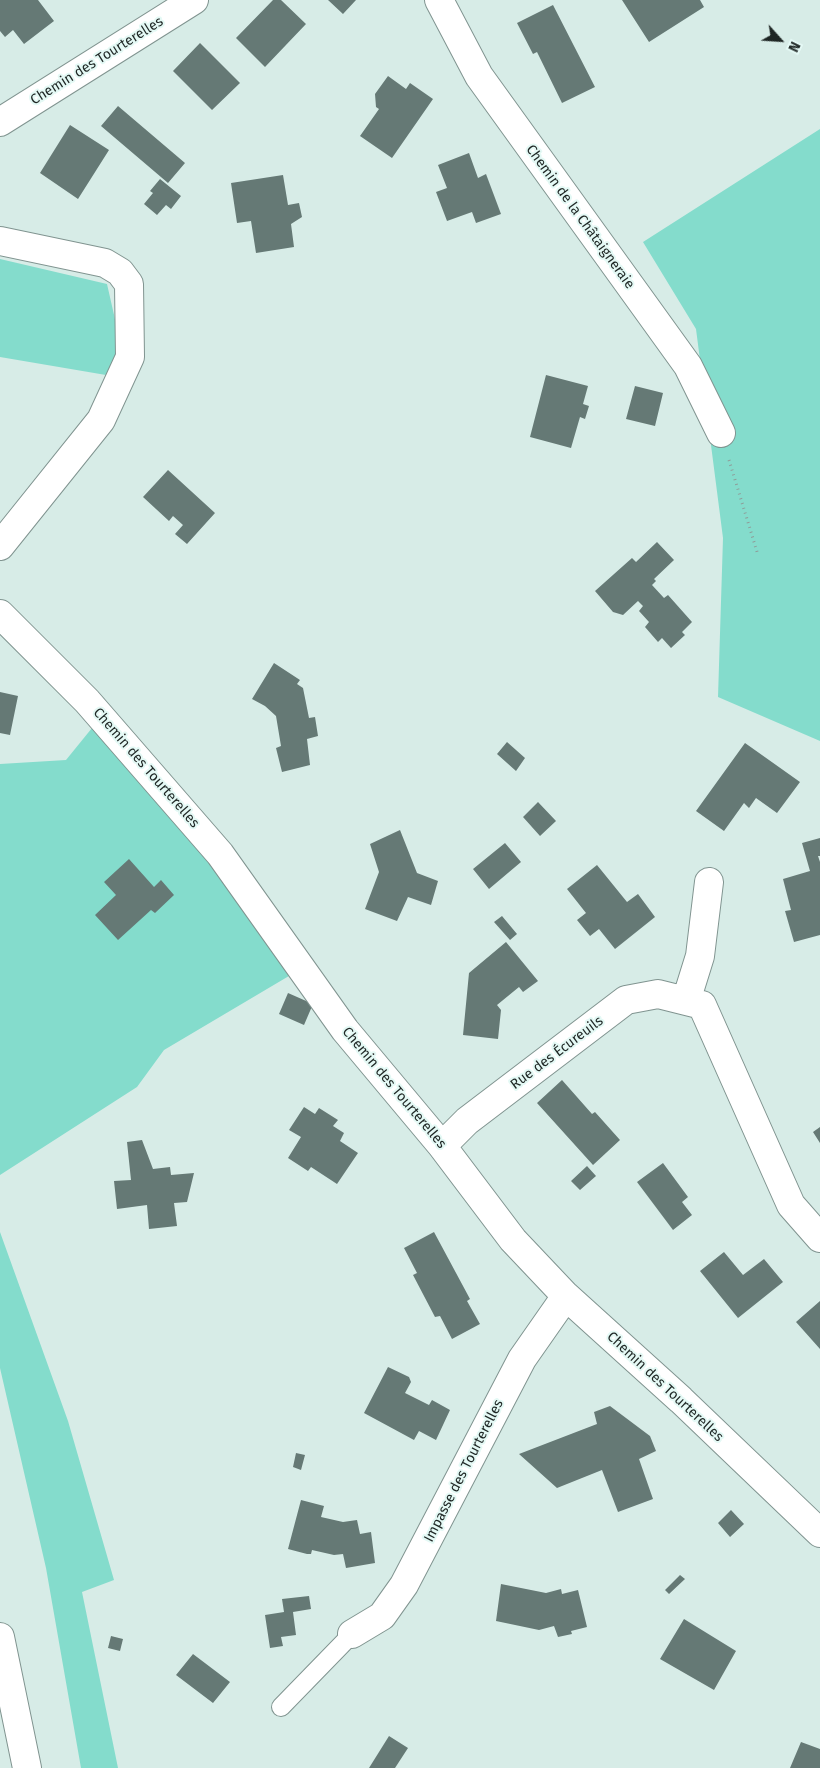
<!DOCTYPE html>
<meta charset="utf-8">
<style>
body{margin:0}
#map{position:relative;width:820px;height:1768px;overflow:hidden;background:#d7ece7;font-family:"Fira Sans",sans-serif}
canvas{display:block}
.north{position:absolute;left:755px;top:15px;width:50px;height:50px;-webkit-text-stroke:4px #e4f9f5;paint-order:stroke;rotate:116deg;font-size:14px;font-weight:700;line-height:20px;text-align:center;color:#1e2624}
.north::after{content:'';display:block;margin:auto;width:18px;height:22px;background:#1e2624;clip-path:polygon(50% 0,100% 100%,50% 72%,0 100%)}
</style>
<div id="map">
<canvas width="820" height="1768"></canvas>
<div class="north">N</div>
</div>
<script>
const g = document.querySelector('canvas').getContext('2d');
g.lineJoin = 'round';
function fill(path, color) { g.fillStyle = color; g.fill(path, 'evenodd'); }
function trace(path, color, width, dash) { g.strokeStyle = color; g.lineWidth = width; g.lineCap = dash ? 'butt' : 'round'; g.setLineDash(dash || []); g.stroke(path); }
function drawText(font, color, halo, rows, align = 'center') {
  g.font = font + ' "Fira Sans",sans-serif'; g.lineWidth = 4; g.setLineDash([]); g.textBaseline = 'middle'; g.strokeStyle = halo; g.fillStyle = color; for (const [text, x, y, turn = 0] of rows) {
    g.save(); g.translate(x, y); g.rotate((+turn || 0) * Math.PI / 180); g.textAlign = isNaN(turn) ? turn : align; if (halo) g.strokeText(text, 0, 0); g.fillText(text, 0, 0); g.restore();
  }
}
fill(new Path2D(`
 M820 129V741L718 697 723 538 696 329 643 242Z
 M0 259 107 284 122 350 106 375 0 357Z
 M92 728 214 859 294 973 164 1050 137 1087 0 1175V764L66 760Z
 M0 1232 68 1421 114 1580 82 1592 118 1768H81L46 1568 0 1368Z`), '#84dccc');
fill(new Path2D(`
 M0 0H38L54 21 24 44 13 30 5 37 0 31Z
 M273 0H281L306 24 265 67 236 38Z
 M328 0H356L343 14Z
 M622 0H700L704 7 649 42Z
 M553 5 595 87 562 103 537 52 533 54 517 23Z
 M200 43 240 83 212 110 173 71Z
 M388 76 406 89 410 83 433 99 392 158 360 136 379 109 376 107 375 94Z
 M118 106 185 163 168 183 101 126Z
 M70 125 109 150 78 199 40 173Z
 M469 153 478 178 486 174 501 214 476 223 472 212 447 221 436 192 447 188 438 165Z
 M283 175 288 205 299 203 302 217 291 224 294 247 256 253 251 221 237 223 231 183Z
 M160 179 181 196 171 209 166 205 157 215 144 204 153 193 150 191Z
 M546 375 588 386 583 404 589 406 585 419 580 417 571 448 530 437Z
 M635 386 663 393 655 426 626 419Z
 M168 470 215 513 187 544 175 534 183 525 173 516 169 521 143 497Z
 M657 542 674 560 654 579 656 581 652 585 664 598 668 595 692 622 682 632 685 635 671 648 662 638 658 642 645 627 649 622 639 611 643 606 638 601 623 615 613 612 595 591 632 558 636 562Z
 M274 663 300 680 297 684 303 688 309 718 315 717 318 736 307 739 310 765 282 772 276 748 281 746 276 716 265 706 252 699Z
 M0 692 18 696 10 735 0 733Z
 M507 742 525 758 516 771 497 754Z
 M745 743 800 782 777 813 756 798 749 808 744 803 724 831 696 811Z
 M538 802 556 821 540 836 523 817Z
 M400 830 417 873 438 881 431 905 408 897 397 921 365 909 379 872 370 844Z
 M820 838V856H818L820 862V935L794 942 785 911 791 910 783 879 810 871 802 843Z
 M505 843 521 862 489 889 473 869Z
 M129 859 154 887 161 880 174 895 155 913 151 910 118 940 95 915 116 895 104 882Z
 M597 865 627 902 638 894 655 917 615 949 599 929 590 936 577 920 586 913 567 889Z
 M502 916 517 934 510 940 494 922Z
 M506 942 538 981 523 992 519 987 497 1005 501 1010 498 1039 463 1035 469 973Z
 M288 993 313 1004 304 1025 279 1014Z
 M562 1080 592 1114 595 1112 620 1140 593 1165 537 1103Z
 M304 1107 315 1114 319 1108 338 1120 333 1126 344 1133 340 1141 358 1153 337 1184 311 1167 308 1171 288 1158 301 1137 289 1130Z
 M820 1127V1143L813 1132Z
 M142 1140 153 1169 170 1167 171 1175 194 1173 187 1202 174 1203 177 1226 149 1229 147 1205 117 1209 114 1181 131 1180 127 1142Z
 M663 1163 688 1197 682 1202 692 1215 673 1230 637 1182Z
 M587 1166 596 1176 580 1190 571 1181Z
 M434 1232 470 1299 467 1301 480 1324 452 1339 440 1316 435 1317 413 1275 417 1273 404 1248Z
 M724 1252 743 1275 764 1259 783 1282 738 1318 700 1271Z
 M820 1301V1349L796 1322Z
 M388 1367 409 1377 411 1382 405 1393 429 1405 432 1400 450 1410 436 1440 419 1431 414 1440 364 1413Z
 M610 1406 650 1436 656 1451 639 1459 653 1499 618 1512 602 1470 557 1488 519 1454 597 1424 594 1412Z
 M296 1453 305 1455 301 1470 293 1467Z
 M301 1500 324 1506 321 1517 343 1522 357 1520 360 1534 371 1532 375 1563 346 1568 343 1554 334 1555 312 1550 311 1554H307L288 1549Z
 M731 1510 744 1524 730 1537 718 1523Z
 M680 1575 685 1579 669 1594 665 1590Z
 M501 1584 546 1593 561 1589 562 1594 578 1590 587 1627 571 1631 572 1634 558 1637 554 1626 539 1630 496 1621Z
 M309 1596 311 1609 293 1612 296 1635 281 1637 283 1646 270 1648 265 1615 284 1612 282 1599Z
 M684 1619 736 1651 714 1690 660 1659Z
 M111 1636 123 1639 120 1651 108 1648Z
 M193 1654 230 1682 213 1703 176 1675Z
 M389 1736 408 1748 395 1768H369Z
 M801 1742 820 1749V1768H790Z`), '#657975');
const service = new Path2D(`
 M281 1707 352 1634`);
const minor = new Path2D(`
 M439 0 479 76 688 366 721 433
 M0 122 194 0
 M0 241 105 263 120 272 129 284 130 357 101 420 0 546
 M0 614 87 701 220 854 345 1030 442 1146 513 1240 566 1296 681 1400 820 1533
 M686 1001 700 956 709 882
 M442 1146 467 1121 626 1000 658 994 702 1005 791 1205 820 1238
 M352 1634 382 1616 404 1585 522 1359 566 1296`);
const primary = new Path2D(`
 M0 1637 27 1768`);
trace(service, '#809490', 20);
trace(minor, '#809490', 30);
trace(primary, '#809490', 30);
trace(new Path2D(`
 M729 460 758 555`), '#8e9e9a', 3, [1, 4]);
trace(service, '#fff', 18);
trace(minor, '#fff', 28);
trace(primary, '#fff', 28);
drawText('14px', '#1e2624', '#e4f9f5', [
 ["Chemin des Tourterelles",97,61,-32],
 ["Chemin de la Châtaigneraie",580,217,54],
 ["Chemin des Tourterelles",146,768,49],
 ["Rue des Écureuils",557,1053,-37],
 ["Chemin des Tourterelles",394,1088,50],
 ["Chemin des Tourterelles",665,1387,43],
 ["Impasse des Tourterelles",464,1471,-63]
]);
</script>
